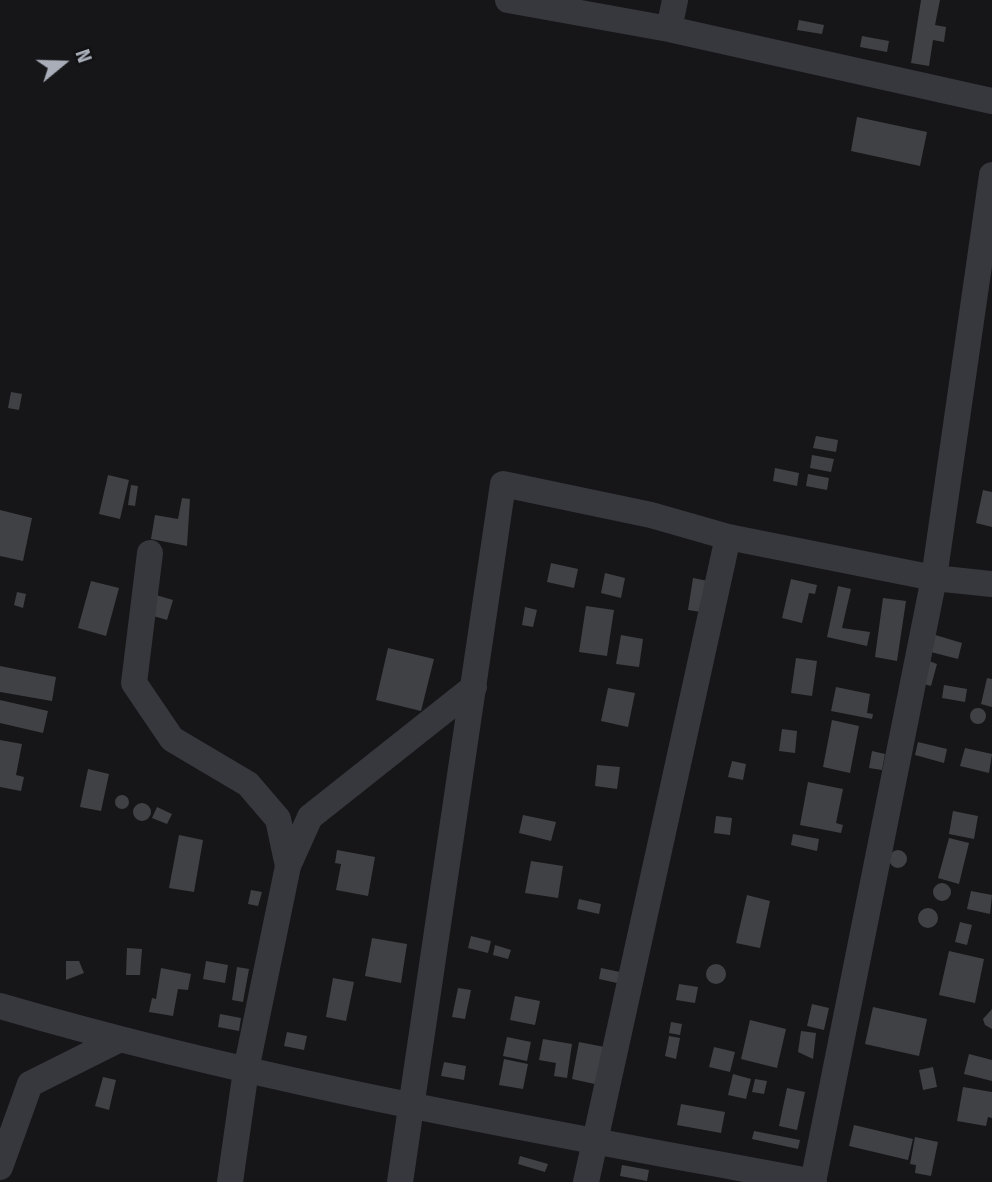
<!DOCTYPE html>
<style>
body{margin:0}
#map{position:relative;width:992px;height:1182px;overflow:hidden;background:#161618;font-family:"Fira Sans",sans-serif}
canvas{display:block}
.north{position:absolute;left:28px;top:28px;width:70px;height:70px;-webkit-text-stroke:5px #111113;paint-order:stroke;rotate:71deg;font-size:19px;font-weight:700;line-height:28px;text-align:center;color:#a8adb8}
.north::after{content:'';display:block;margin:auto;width:24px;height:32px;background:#a8adb8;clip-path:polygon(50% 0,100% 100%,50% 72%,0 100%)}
</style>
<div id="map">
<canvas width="992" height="1182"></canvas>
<div class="north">N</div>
</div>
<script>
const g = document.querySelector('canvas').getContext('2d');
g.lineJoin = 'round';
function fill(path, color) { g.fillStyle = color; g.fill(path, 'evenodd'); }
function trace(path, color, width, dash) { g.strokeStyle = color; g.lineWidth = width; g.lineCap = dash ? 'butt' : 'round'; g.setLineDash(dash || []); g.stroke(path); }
fill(new Path2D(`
 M921 0H940L935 25 946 27 944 42 933 40 929 66 911 63Z
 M799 20 824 25 822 34 797 30Z
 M862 36 889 41 887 52 860 47Z
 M857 117 927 132 920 166 851 151Z
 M11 392 22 394 19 410 8 408Z
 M816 436 838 440 836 452 813 448Z
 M812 455 834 459 831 472 810 468Z
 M775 468 799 473 797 486 773 481Z
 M808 474 829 478 827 490 806 486Z
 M108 475 129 480 120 519 99 514Z
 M131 485 138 486 135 506 128 505Z
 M983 490 992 492V527L976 523Z
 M182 498 190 499 187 546 151 539 155 515 178 519Z
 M0 510 32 518 23 561 0 556Z
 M551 563 578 569 574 588 547 582Z
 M605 573 625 578 621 598 601 593Z
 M693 578 708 581 701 612 688 610Z
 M791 579 817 585 815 594 809 593 802 623 782 618Z
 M91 581 119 588 106 636 78 628Z
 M838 586 851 589 842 628 870 632 867 646 827 637Z
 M17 592 26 594 23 608 14 605Z
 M156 595 173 600 167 620 150 615Z
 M883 598 906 601 897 661 875 657Z
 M586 606 614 610 607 656 579 652Z
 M525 607 537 610 533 627 522 625Z
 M932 634 962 643 958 659 927 651Z
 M621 635 643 639 639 667 616 664Z
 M388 648 434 659 421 711 376 700Z
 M796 658 817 661 812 696 791 693Z
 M924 659 937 664 931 686 917 682Z
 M0 666 56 677 52 701 0 692Z
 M987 678 992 679V707L981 704Z
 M944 685 967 689 965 702 942 698Z
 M836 687 870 694 867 713 873 714 872 719 831 711Z
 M608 688 635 693 628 727 601 721Z
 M0 700 48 711 43 733 0 723Z
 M970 716a8 8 0 1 1 16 0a8 8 0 1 1-16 0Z
 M832 720 859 726 850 773 823 767Z
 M782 729 797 731 795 753 779 751Z
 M0 740 22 744 16 775 24 777 21 791 0 787Z
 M918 742 947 749 944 763 915 755Z
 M965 748 992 754 989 773 960 766Z
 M872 751 885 754 882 770 869 768Z
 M732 761 746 764 743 780 728 777Z
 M597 765 620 767 617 789 595 786Z
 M88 769 109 774 101 811 80 807Z
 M808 782 843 789 836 823 843 825 841 833 800 825Z
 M115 802a7 7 0 1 1 14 0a7 7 0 1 1-14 0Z
 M133 812a9 9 0 1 1 18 0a9 9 0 1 1-18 0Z
 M157 807 172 814 167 824 152 818Z
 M953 811 978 816 974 839 949 834Z
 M523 815 556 822 551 841 519 833Z
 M716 816 732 818 730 835 714 833Z
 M793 834 819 839 817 851 791 845Z
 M179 835 203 840 194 892 169 888Z
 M949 838 969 843 959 884 938 878Z
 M889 859a9 9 0 1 1 18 0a9 9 0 1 1-18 0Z
 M337 850 375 857 368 896 336 890 341 864 335 863Z
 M531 861 563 866 558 898 525 893Z
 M933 892a9 9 0 1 1 18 0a9 9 0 1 1-18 0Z
 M251 890 262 892 258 906 248 904Z
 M971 891 992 895 990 914 967 909Z
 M747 895 770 901 760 948 736 943Z
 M579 899 601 904 599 914 577 909Z
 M918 918a10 10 0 1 1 20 0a10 10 0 1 1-20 0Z
 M960 922 972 925 967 945 955 942Z
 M471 936 491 941 488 953 468 948Z
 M372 938 407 944 401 983 365 976Z
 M495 945 511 950 508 959 493 955Z
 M127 948 142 949 140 975H126Z
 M949 951 984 959 975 1003 939 995Z
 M66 961H79L84 973 66 980Z
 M206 961 228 965 225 983 203 979Z
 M706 974a10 10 0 1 1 20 0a10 10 0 1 1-20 0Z
 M237 967 249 969 243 1002 232 1000Z
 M161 968 191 974 188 990 178 989 173 1016 149 1012 152 998 156 999Z
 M601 968 620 972 640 988 599 979Z
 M333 978 354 982 346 1021 326 1017Z
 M679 984 698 987 695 1003 676 1000Z
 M458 988 471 990 465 1019 452 1017Z
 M515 996 540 1001 535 1025 510 1020Z
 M812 1004 829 1008 824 1030 807 1026Z
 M873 1007 927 1019 919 1056 865 1044Z
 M992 1009V1029L985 1025 983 1019Z
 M220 1014 241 1018 239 1031 218 1027Z
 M750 1020 786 1029 777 1068 741 1059Z
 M671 1022 682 1024 680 1035 669 1033Z
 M801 1031 816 1033 813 1059 798 1052Z
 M287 1032 307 1036 304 1050 284 1046Z
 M669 1036 680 1038 676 1059 665 1056Z
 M507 1037 531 1042 527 1061 503 1056Z
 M543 1039 572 1044 567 1078 554 1076 556 1063 539 1060Z
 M579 1042 625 1051 617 1089 572 1079Z
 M714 1047 735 1052 730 1072 709 1067Z
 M969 1054 992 1060V1081L964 1074Z
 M504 1059 528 1064 523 1089 499 1085Z
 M444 1062 466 1066 464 1080 441 1076Z
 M933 1067 937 1087 923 1090 919 1070Z
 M733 1074 751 1079 746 1099 728 1095Z
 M103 1077 116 1080 109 1110 95 1106Z
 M755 1079 767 1081 764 1094 752 1092Z
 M963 1087 992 1092V1118L988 1117 986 1126 957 1121Z
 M787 1088 805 1092 797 1130 779 1126Z
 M681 1104 725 1112 721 1133 677 1125Z
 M854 1125 913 1139 908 1160 849 1146Z
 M754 1131 800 1140 798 1149 752 1139Z
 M915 1137 938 1142 931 1176 915 1173 916 1165 910 1164Z
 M520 1156 548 1164 545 1172 518 1164Z
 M622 1165 649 1170 647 1181 620 1176Z`), '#404145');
trace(new Path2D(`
 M508 0 669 29 992 101
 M669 29 675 0
 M150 553 134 683 172 739 248 784 278 819 288 866
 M0 1006C266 1084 542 1131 814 1182
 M0 1167 30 1084 118 1040
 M230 1182 246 1070 288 866 310 817 474 687
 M400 1182 503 484 651 515 728 537 934 578 992 584
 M586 1182 728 537
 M813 1182 934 578 992 175`), '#37383d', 26);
</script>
